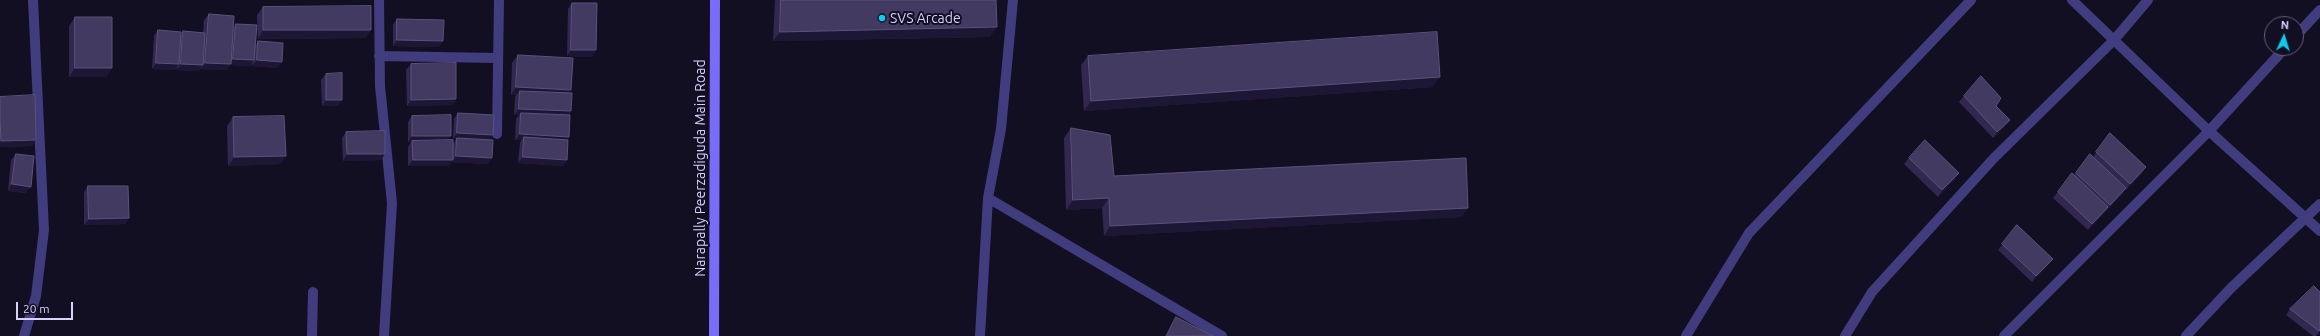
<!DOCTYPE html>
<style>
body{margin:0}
#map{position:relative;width:2320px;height:336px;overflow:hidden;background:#130f22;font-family:Ubuntu,sans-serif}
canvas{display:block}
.north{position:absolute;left:2264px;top:16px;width:40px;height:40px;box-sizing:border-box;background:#130f22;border:1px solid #625d7a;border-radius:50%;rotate:4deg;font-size:11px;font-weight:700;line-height:16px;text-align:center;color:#d8d1fd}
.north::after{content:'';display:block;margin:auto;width:14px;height:18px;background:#0bcdef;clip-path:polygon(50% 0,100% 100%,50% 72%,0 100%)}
.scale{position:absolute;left:16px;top:302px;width:57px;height:18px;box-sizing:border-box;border:2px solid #d8d1fd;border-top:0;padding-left:5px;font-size:12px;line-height:14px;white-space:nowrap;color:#d8d1fd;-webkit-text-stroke:3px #130f22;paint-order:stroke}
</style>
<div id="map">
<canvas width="2320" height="336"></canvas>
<div class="north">N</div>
<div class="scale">20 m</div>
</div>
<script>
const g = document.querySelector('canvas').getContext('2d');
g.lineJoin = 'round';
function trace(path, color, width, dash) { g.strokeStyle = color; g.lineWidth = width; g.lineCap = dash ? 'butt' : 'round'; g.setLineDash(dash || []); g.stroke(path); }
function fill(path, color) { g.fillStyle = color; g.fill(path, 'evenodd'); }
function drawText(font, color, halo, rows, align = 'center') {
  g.font = font + ' Ubuntu,sans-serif'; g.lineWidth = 4; g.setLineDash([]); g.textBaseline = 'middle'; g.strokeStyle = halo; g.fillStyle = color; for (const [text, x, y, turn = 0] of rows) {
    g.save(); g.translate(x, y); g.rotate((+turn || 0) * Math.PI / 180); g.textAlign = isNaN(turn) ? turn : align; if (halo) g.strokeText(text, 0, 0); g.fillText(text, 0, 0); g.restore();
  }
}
trace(new Path2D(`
 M379 0 380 86 392 203 384 336
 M1013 0 1001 129 988 198 1222 336
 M2072 0 2209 131 2320 231
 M2296 36 2320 10
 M379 56 498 58
 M497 134 499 0
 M24 336 36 296 44 230 33 0
 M312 336 313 292
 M980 336 988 198
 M1686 336 1749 233 1971 0
 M1845 336 1872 292 1994 158 2114 40 2148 0
 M2004 336 2209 131 2285 48
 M2186 336 2231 288 2320 204`), '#413c7e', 10);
trace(new Path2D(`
 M714 336 715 0`), '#776df8', 10);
fill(new Path2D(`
 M775 0H996L990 37 773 41Z
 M572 3 596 50 592 57 567 56 568 9Z
 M263 7 371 30 365 38 258 39 257 15Z
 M209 14 233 28 236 24 256 45 258 41 277 68 252 66 253 63 250 66 230 65 226 70 201 69V68L199 71 177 70V68L175 70 152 69 154 36 158 30 181 35 183 31 203 33 204 20Z
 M75 17 112 68 106 77H69V26Z
 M397 19 439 47 393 46V25Z
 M518 55 569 93 571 111 569 115V137L567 140 563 166 518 163 520 143 521 140H515L516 119 519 115H514L515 97 516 95H511L512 63Z
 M1088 56 1433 87 1084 111 1081 65Z
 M411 64 456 99 452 105 407 106 406 70Z
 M326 74 338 106H322L321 80Z
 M1964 96 1996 106 2005 126 1993 138 1959 102Z
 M0 97 32 146 0 147Z
 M458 113 490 140 488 164 452 162V161L449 166H408V147L411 142H408V122L412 116 448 140 453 144 456 139H453L454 119Z
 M233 117 286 156 280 164 228 166 227 126Z
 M1071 128 1114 176 1468 208 1461 217 1104 236 1102 208 1066 210 1064 138Z
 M346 132 381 160 343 161 342 138Z
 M2110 133 2142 173 2126 190H2125L2122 194 2088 230 2053 198 2058 192 2074 175 2090 154 2093 157Z
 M16 154 26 193 8 191 11 160Z
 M1909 158 1955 179 1938 197 1904 164Z
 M88 186 129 218 125 224 84 225V192Z
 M2017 225 2048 265 2032 282 1998 250Z
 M2290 309 2320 331 2316 336H2313L2286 315Z
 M1176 317 1213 336H1165L1172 323Z`), '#32284f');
fill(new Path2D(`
 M997 27 990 37 773 41 780 32Z
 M263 30H371L365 38 258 39Z
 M397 40 443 41 439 47 393 46Z
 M571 50H596L592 57 567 56Z
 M233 59 254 60 250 66 230 65 226 70 201 69 205 63 229 64Z
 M257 60 282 62 277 68 252 66Z
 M156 63 179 64 175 70 152 69Z
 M181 64 203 65 199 71 177 70Z
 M75 68H112L106 77H69Z
 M1440 77 1433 87 1084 111 1091 101Z
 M516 87 571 90 565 98 520 91 516 95H511Z
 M456 99 452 105 407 106 411 100Z
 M326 100H342L338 106H322Z
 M519 109 571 111 567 117 521 113 519 115H514Z
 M2010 120 2005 126 1993 138 1997 132Z
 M457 133 493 135 489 141 453 139Z
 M520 134 569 137 565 143 524 137 521 140H515Z
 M412 136H451L447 142 412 141 411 142H408Z
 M36 140 32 146 0 147V143L1 141Z
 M347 154H385L381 160 343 161Z
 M286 156 280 164 228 166 234 157Z
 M456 156 492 158 488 164 452 162Z
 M523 157 567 160 563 166 518 163Z
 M413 160H453L449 166H408Z
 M2146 167 2142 173 2126 190 2130 184Z
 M1959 173 1955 179 1938 197 1942 190Z
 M12 184 31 187 26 193 8 191Z
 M2126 188 2122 194 2105 211 2110 205Z
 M1109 198 1102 208 1066 210 1073 200Z
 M2108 207 2104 213 2088 230 2092 224Z
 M1468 208 1461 217 1104 236 1110 226Z
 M129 218 125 224 84 225 89 219Z
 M2053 259 2048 265 2032 282 2036 276Z`), '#1e1635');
const building = new Path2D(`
 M781 0H996L997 27 780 32Z
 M572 3H597L596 50H571Z
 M371 6V30H263V7Z
 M209 14 234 16 231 64 205 63Z
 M75 17H112V68H75Z
 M397 19 444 20 443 41 397 40Z
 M236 24 257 25 254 60 233 59Z
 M158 30 181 32 179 64 156 63Z
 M183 31 205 33 203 65 181 64Z
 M1437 32 1440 77 1091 101 1088 56Z
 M258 41 283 43 282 62 257 60Z
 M518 55 573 58 571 90 516 87Z
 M456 63V99L411 100V64Z
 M342 73V100H326V74Z
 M1981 76 2001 98 1996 106 2010 120 1997 132 1964 96Z
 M520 91 572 93 571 111 519 109Z
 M35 95 36 140 1 141 0 118V97Z
 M458 113 494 115 493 135 457 133Z
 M521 113 570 115 569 137 520 134Z
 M451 115V136H412V116Z
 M284 116 286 156 234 157 233 117Z
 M1071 128 1110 135 1114 176 1466 158 1468 208 1110 226 1109 198 1073 200Z
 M385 131V154H347L346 132Z
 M2110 133 2146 167 2130 184 2096 152Z
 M524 137 568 140 567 160 523 157Z
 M457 138 493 140 492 158 456 156Z
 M453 140V160H413L412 141Z
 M1925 140 1959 173 1942 190 1909 158Z
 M16 154 34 156 31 187 12 184Z
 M2090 154 2126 188 2110 205 2076 173Z
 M2072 173 2108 207 2092 224 2058 192Z
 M88 186H128L129 218 89 219Z
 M2017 225 2053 259 2036 276 2002 244Z
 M2314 286 2320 292V330L2319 331 2290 309Z
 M1176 317 1213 336H1167Z`);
fill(building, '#433a62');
trace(building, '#5b527a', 1);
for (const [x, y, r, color] of [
 [882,18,4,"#0bcdef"]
]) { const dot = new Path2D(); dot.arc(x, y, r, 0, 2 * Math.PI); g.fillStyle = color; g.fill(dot); trace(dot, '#130f22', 1.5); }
drawText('14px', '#d8d1fd', '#130f22', [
 ["SVS Arcade",890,18]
], 'left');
drawText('14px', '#d8d1fd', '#130f22', [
 ["Narapally Peerzadiguda Main Road",700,168,-90]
]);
</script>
